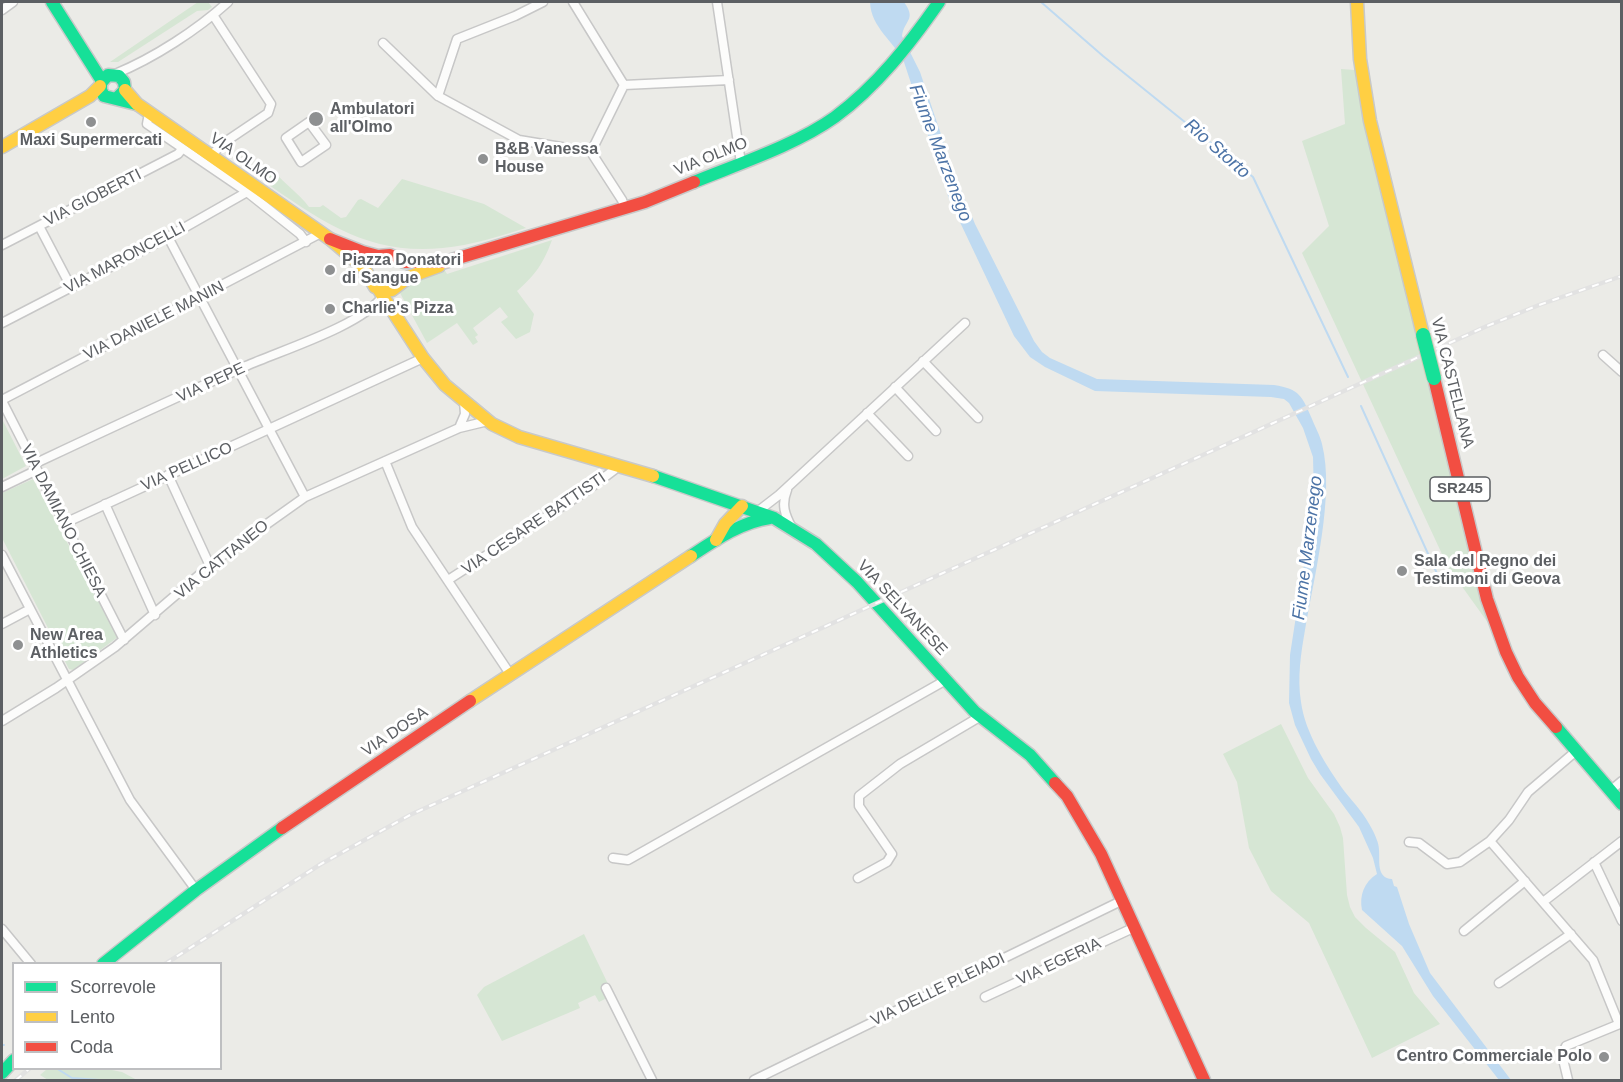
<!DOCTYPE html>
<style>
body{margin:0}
#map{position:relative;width:1623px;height:1082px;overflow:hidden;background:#ebebe7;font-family:Helvetica,sans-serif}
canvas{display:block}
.frame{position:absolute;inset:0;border:3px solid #5c5f63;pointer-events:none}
.legend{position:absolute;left:12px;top:962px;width:210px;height:108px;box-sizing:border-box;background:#fff;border:2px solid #bebfc1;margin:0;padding:8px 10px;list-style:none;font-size:18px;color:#5c5f63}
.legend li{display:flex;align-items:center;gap:12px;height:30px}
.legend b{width:30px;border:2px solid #bebfc1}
</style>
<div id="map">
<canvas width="1623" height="1082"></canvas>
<div class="frame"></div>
<ul class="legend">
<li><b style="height:8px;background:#16e098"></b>Scorrevole</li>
<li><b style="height:8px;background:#ffcf43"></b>Lento</li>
<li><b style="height:8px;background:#f24e42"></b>Coda</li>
</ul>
</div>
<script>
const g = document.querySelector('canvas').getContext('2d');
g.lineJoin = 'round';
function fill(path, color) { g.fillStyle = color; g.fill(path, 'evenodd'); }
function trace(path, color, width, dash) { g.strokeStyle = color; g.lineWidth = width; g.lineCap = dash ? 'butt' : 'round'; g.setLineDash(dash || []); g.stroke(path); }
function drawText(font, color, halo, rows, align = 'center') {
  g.font = font + ' Helvetica,sans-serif'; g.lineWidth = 6; g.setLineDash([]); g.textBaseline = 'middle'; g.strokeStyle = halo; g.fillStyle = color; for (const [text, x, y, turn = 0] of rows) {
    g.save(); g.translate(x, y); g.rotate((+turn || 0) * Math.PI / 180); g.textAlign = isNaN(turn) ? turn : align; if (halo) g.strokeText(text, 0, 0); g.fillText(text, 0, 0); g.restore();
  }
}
fill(new Path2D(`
 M198 2H208L212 7 208 10 197 11 118 62H110Z
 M1341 69 1355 70 1425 373 1491 627 1448 567 1302 253 1329 226 1302 141 1345 124Z
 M274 171C285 185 299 193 309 207H320L323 205 341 218 346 217 358 200 361 199 378 208 402 179 484 204 526 228C506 234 485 241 464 245 377 261 329 227 262 180Z
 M552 240C543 264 536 274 517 291L534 314 530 332 516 339 501 322 508 317 500 307 473 328 478 335 475 337 478 342 473 345 457 323 427 343 400 293 403 285 444 269 447 274Z
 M2 419 26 466 2 479Z
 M33 479 118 637 73 670 69 669 2 538V493Z
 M1281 724 1308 778 1334 814 1340 827 1343 838 1347 895 1350 907 1355 917 1366 928 1395 952 1414 993 1440 1024 1372 1058 1309 923 1271 891 1249 848 1237 782 1223 754Z
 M584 934 609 986 607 998 599 1002 595 995 578 1003 580 1008 502 1041 477 995 484 987Z
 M107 1069 122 1072 137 1080H48L40 1075 47 1069Z`), '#d6e6d4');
fill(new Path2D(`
 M870 2H904C917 20 904 20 902 36L920 72 954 173 975 224 1034 341 1042 352 1050 358 1097 379 1274 385C1300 389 1302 396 1312 419 1315 427 1320 435 1322 444 1335 495 1314 577 1305 630 1301 653 1297 678 1301 702 1305 733 1327 767 1345 792 1355 804 1365 815 1372 829 1375 835 1379 843 1379 850 1380 861 1376 878 1392 879L1394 886 1397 887 1409 924 1430 973 1511 1080H1499L1433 996 1402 946 1362 910C1359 896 1364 882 1377 874L1373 858 1359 827 1320 774 1311 759 1295 725 1289 703 1290 655 1314 499 1313 457 1303 428 1289 403 1284 399 1271 397 1095 391 1045 367 1030 357 1014 336 949 199 904 62C894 41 871 28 870 2Z`), '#bfdaf1');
trace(new Path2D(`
 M1041 2 1103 56 1253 177 1348 377
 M1361 406 1439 578
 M2 1045H4
 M56 1068 72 1078 99 1080`), '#bfdaf1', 2);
const street = new Path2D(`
 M543 2 515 16 457 39 438 96 519 140 591 152 622 200 625 208
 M573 2 624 85 591 152
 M717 2 741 163
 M2 10 13 2
 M383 43 438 96
 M115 74C154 58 197 30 228 2
 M624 85 729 80
 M149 113 147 124 247 192 300 234 306 242
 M309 122 326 145 301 162 286 138Z
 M211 156 222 144 268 113 271 104 213 15
 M39 226 71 287
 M168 237 305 497
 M2 245 178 154 182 149
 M2 323 168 237 247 192 251 186
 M1603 355 1622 372
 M923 361 978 418
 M895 387 936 431
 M2 400 321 233
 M2 401 124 640
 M867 413 908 456
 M459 428 465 414 464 402
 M385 461 412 527 510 674
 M34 464C104 431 175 398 246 366 282 350 361 326 383 296
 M168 475 210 566
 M2 487 37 470
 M787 490C781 505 785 515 792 528
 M105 504 155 615
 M757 512 779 495 965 323
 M65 523 423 358
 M2 555 130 800 196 890
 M448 580 586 491 614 470 616 465
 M2 624 30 609
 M2 721 56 688 115 647 219 558 305 497 459 428 488 421
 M1610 791 1622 781
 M1490 841 1593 960 1619 1024
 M1409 842 1419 843 1447 864 1460 862 1490 841 1509 820 1528 792 1575 752
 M613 858 628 860 946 680
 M1594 862 1622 921
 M858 878 887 862 892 854 859 806V796L900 764 981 716
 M1543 902 1622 841
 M2 929 31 964
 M1464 931 1525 881
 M1499 983 1571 934
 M606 988 652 1080
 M985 997 1133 928
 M754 1080 1121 901
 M1568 1080 1562 1055 1566 1046 1622 1023`);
const fast = new Path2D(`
 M52 2 102 81
 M117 98 125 90 124 82 119 76 108 75 101 83V90L104 96 136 104
 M694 182C738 164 796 145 835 117 877 86 909 45 939 2
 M653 476 774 518 816 544 857 582 975 712 1030 755 1055 783
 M691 556C715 540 741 522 770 518
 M1556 727 1622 804
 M103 964 196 890 282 828
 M2 1073 14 1060`);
const slow = new Path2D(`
 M1357 2 1360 59 1370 121 1423 335
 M125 90 137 104 330 239 364 268 375 287 385 291 392 290 409 277 439 266
 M2 147 90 96 100 86
 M379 290 423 358 445 385 492 424 519 437 653 476
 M716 540 725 524 742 506
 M470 701 691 556`);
const jam = new Path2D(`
 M330 239 363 252 378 256 390 255 404 262H445L645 202 694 182
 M1434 378 1487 599 1506 652 1518 677 1535 703 1556 727
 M1055 783 1067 796 1101 854 1204 1080
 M282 828 470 701`);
trace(street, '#c7c7c7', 11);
trace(fast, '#c8c9c9', 15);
trace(slow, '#c8c9c9', 15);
trace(jam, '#c8c9c9', 15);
trace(street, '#fcfcfb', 8);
trace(fast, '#16e098', 12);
trace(slow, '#ffcf43', 12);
trace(jam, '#f24e42', 12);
const rail = new Path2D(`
 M165 964 321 864 410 815 1487 326 1539 305 1622 276
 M16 1080 30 1068`);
trace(rail, '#e2e2e2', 4.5);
trace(rail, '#fff', 2, [7]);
const fastBridge = new Path2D(`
 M1423 335 1434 378`);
trace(fastBridge, '#d0cbb7', 16, []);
trace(fastBridge, '#16e098', 14);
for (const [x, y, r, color] of [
 [316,119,8,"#8e9091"],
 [91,122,6,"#8e9091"],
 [483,159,6,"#8e9091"],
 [330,270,6,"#8e9091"],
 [330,309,6,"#8e9091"],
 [1402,571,6,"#8e9091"],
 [18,645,6,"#8e9091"],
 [1604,1057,6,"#8e9091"]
]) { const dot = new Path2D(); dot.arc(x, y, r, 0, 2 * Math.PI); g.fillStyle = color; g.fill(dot); trace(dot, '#fff', 2); }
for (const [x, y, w] of [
 [1460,489,60]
]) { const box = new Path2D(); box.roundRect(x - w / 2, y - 12, w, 24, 4.5); g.fillStyle = '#fff'; g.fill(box); trace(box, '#5c5f63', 1.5); }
drawText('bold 15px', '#5c5f63', null, [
 ["SR245",1460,489]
]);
drawText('bold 16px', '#5c5f63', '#fff', [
 ["Ambulatori",330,110],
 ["all'Olmo",330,128],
 ["Maxi Supermercati",91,141,"center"],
 ["B&B Vanessa",495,150],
 ["House",495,168],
 ["Piazza Donatori",342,261],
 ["di Sangue",342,279],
 ["Charlie's Pizza",342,309],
 ["Sala del Regno dei",1414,562],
 ["Testimoni di Geova",1414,580],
 ["New Area",30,636],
 ["Athletics",30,654],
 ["Centro Commerciale Polo",1592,1057,"right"]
], 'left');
drawText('16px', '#5c5f63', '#fff', [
 ["VIA OLMO",711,157,-22],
 ["VIA OLMO",243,159,35],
 ["VIA GIOBERTI",93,198,-27],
 ["VIA MARONCELLI",125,258,-28],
 ["VIA DANIELE MANIN",154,321,-27],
 ["VIA PEPE",211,383,-25],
 ["VIA CASTELLANA",1452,383,76],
 ["VIA PELLICO",187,467,-24],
 ["VIA DAMIANO CHIESA",63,521,63],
 ["VIA CESARE BATTISTI",534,524,-34],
 ["VIA CATTANEO",222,560,-39],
 ["VIA SELVANESE",902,608,47],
 ["VIA DOSA",395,732,-34],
 ["VIA EGERIA",1059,962,-25],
 ["VIA DELLE PLEIADI",938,990,-26]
]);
drawText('italic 18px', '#4c73a6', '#fff', [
 ["Rio Storto",1217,149,41],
 ["Fiume Marzenego",940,153,69],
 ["Fiume Marzenego",1308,548,-83]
]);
</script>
